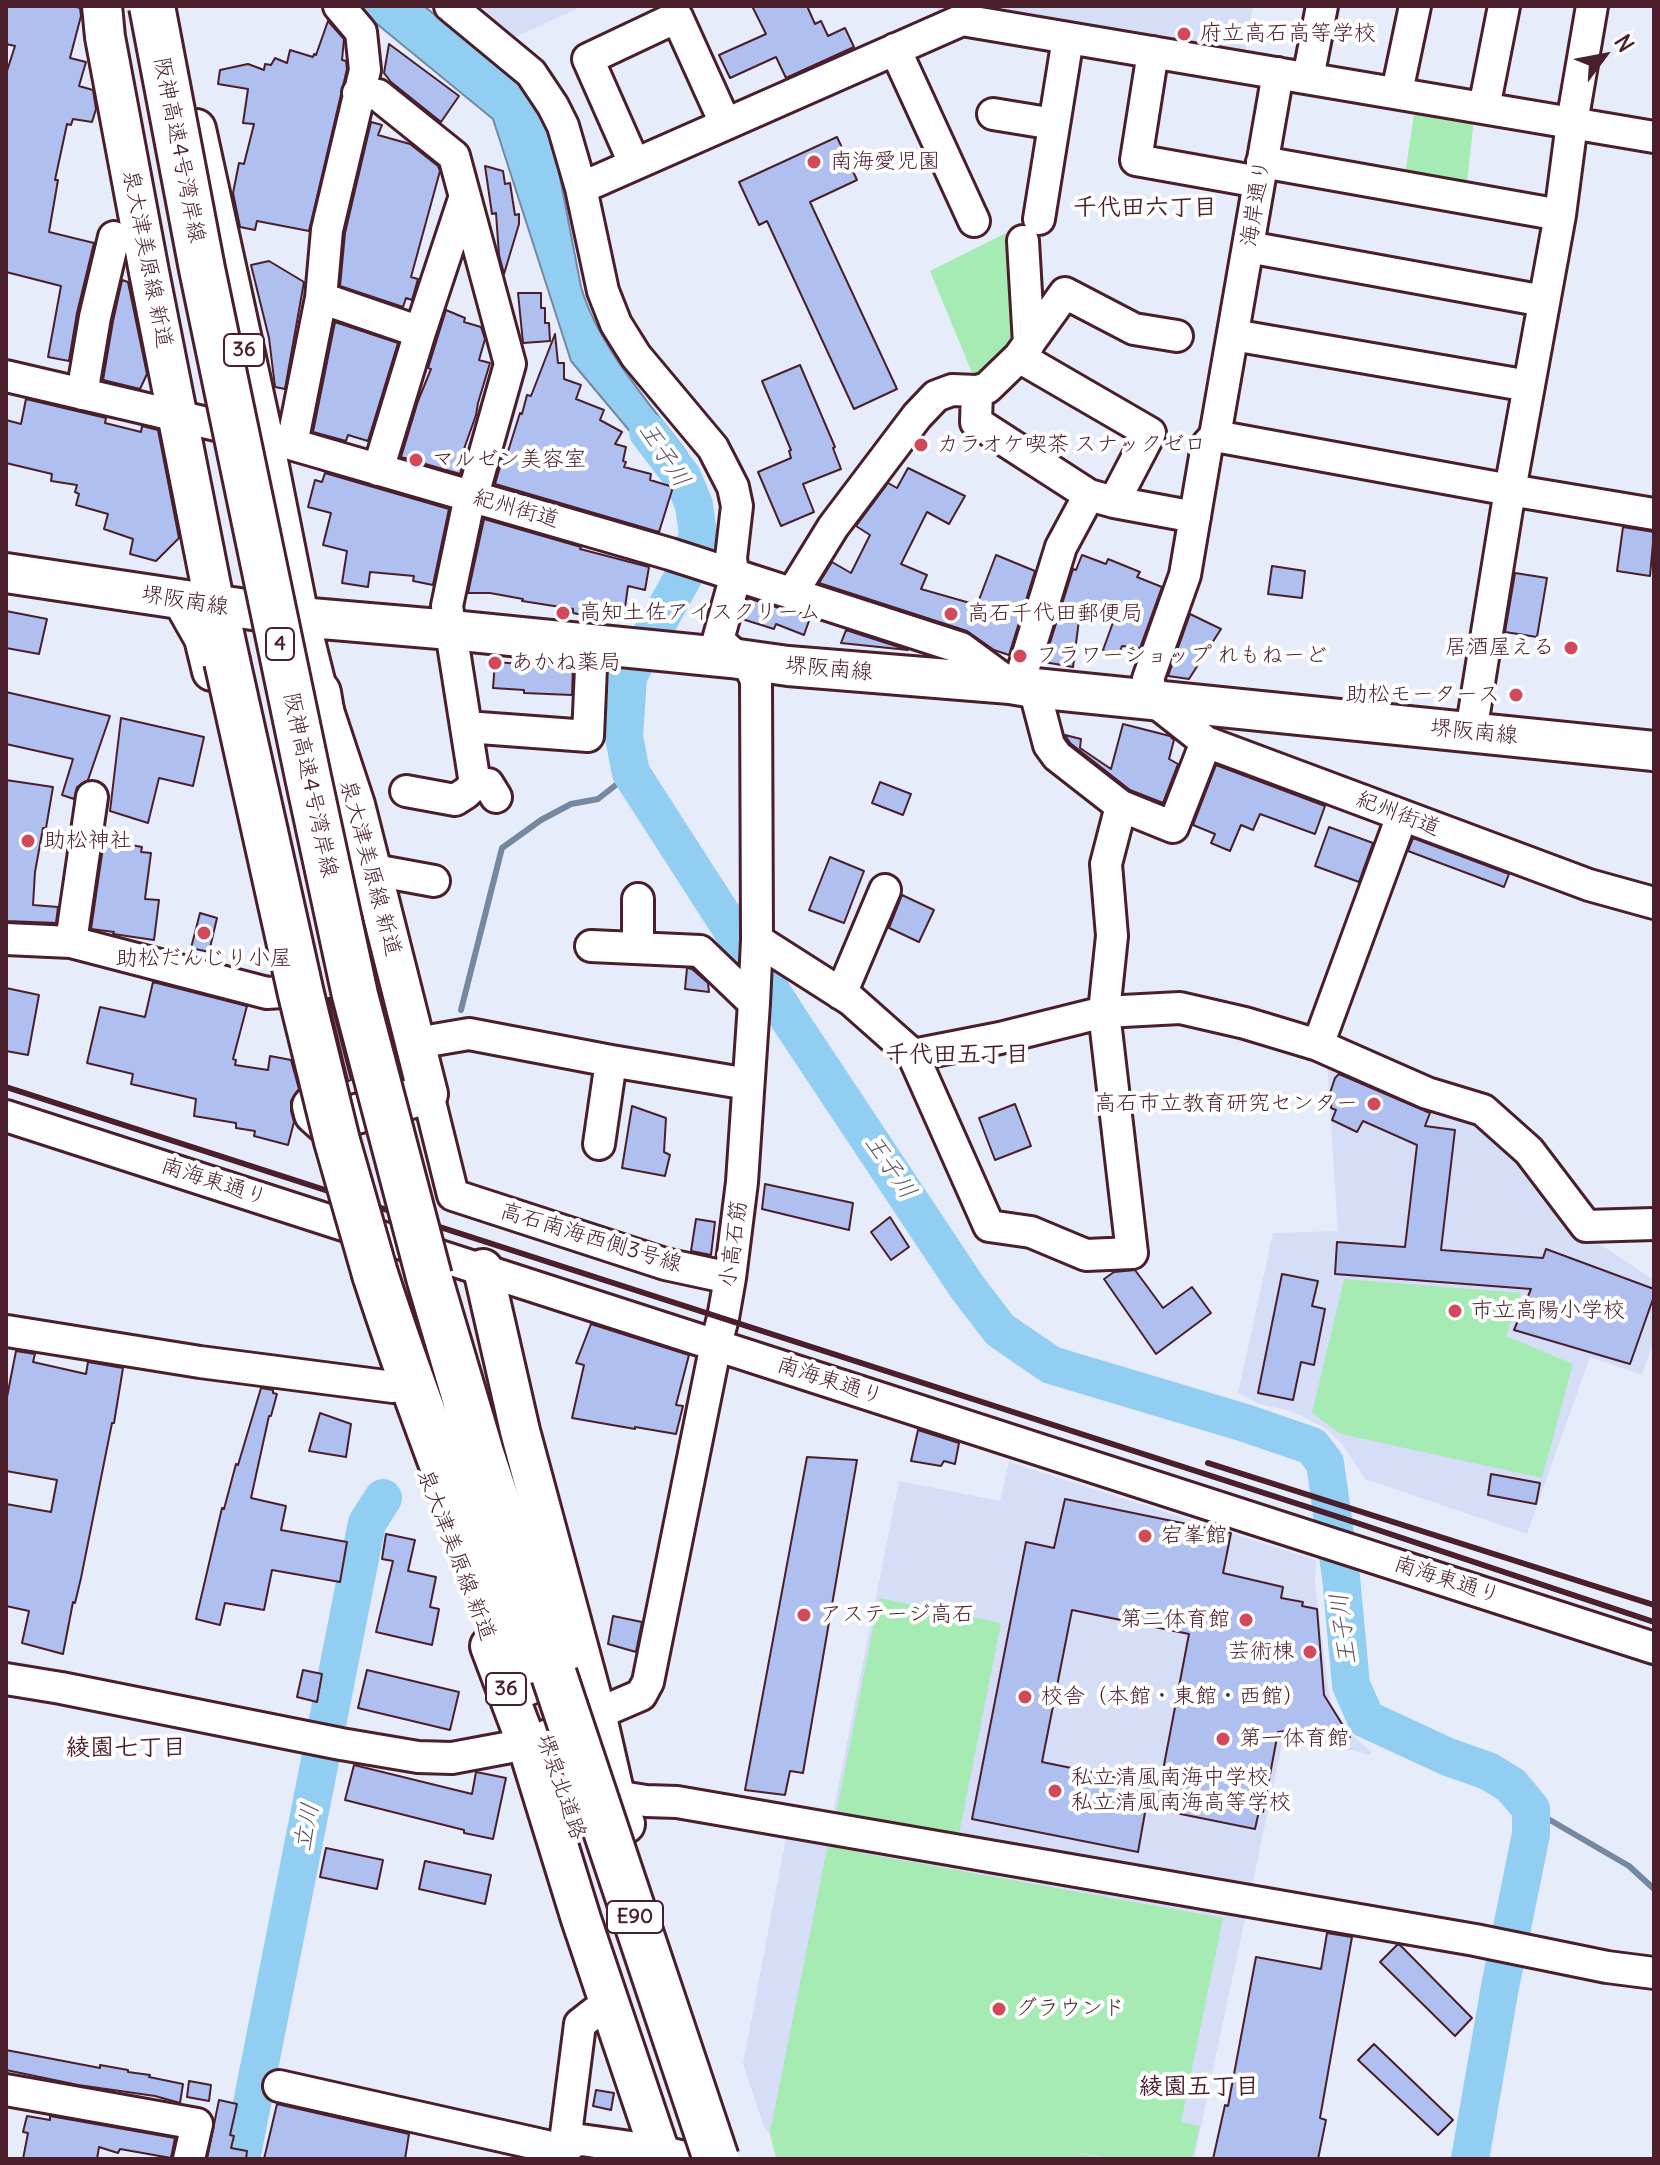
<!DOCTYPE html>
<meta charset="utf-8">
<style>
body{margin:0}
#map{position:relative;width:1660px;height:2165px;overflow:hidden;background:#e7ecfa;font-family:Delius,sans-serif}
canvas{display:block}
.frame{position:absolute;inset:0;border:8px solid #4a1f2b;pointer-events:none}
.north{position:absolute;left:1564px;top:16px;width:80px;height:80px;-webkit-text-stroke:6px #fff;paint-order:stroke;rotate:58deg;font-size:22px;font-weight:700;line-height:32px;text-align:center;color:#4a1f2b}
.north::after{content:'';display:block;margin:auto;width:28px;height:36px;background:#4a1f2b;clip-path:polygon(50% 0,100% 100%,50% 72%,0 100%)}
</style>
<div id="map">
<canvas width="1660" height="2165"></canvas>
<div class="frame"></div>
<div class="north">N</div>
</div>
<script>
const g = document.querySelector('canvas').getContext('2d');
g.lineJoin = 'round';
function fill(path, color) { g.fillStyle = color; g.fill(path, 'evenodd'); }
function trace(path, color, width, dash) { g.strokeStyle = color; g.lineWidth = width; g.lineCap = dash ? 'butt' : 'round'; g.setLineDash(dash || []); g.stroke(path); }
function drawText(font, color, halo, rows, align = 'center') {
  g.font = font + ' Delius,"Klee One",sans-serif'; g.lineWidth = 8; g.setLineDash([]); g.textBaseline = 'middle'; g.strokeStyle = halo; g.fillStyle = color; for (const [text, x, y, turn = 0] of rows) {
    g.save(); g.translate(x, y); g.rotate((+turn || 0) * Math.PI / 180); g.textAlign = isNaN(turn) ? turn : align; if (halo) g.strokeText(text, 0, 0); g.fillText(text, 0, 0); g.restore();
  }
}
fill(new Path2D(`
 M468 6H583L509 40Z
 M937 6H1253L1245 53 940 14Z
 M1327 1063 1469 1113 1492 1132 1556 1199 1574 1239 1589 1237 1654 1280V1341L1642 1375 1590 1357 1527 1534 1365 1479 1342 1444 1325 1428 1291 1411 1259 1404 1238 1393 1273 1233 1338 1231Z
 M1009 1462 1316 1560 1315 1582 1328 1687 1332 1704 1347 1730 1371 1752V1755L1284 1735 1194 2159H776L769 2133 764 2127 743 2064 788 1827 829 1833 899 1481 1000 1501Z`), '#d6def7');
fill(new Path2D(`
 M1415 107 1474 118 1466 192 1404 181Z
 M1006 233 1017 337C1011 353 990 373 973 375L930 271Z
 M1344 1279 1521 1293 1506 1336 1573 1364 1542 1478 1341 1434 1312 1413Z
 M879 1598 1001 1623 958 1839 836 1814Z
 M830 1834 863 1841 861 1853 1223 1918 1181 2122 1200 2126 1192 2159H1115L1058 2149 1106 2159 776 2158 770 2132Z`), '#a6eab4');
const water = new Path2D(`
 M355 6H424L521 86 540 113 554 146 581 287C598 346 650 404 687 453L675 485 571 361 493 119Z`);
fill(water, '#92cef2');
trace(water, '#7588a2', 2);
trace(new Path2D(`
 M461 1010 502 848 541 820 571 804 598 799 631 773
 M1531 1809 1629 1866 1654 1889`), '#7588a2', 6);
trace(new Path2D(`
 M648 432 683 478 694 505 698 535 686 572 628 676 624 737 631 773 793 1025 967 1287 1000 1330 1051 1365 1245 1423 1312 1446 1325 1463 1341 1577 1351 1685 1366 1719 1448 1757 1488 1771 1511 1785 1531 1809V1834L1500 1987 1470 2159
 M241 2159 367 1523 383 1498`), '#92cef2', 38);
const building = new Path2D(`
 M6 6H73L80 8 81 16 70 58 86 62 79 86 93 90 96 109 92 122 73 119 71 125 67 124 55 180H58L49 232 94 243 77 313 69 361 48 357 61 286 6 272V74L15 46 6 44Z
 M752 6H807L815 24 821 21 828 36 845 28 854 47 786 78 776 57 730 78 719 55 766 34Z
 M328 21 344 39 342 60 346 61 347 69 309 231 257 221 255 230 240 227 233 193 239 163 244 164 254 124 243 123 248 89 218 84 220 70 248 64 264 70 265 64 271 65 275 58 287 63 290 50 313 57 314 54 316 55Z
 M389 44 459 96 441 122 391 82 384 73Z
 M371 122 382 125 378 135 410 144 438 166 440 171 411 277 418 279 412 300 406 298 403 307 340 286 345 233Z
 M837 137 857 180 810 202 897 389 854 409 767 221 759 225 739 182Z
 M485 166 503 171 505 184 510 183 515 215 519 214V224L504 274 499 255 496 213 492 214Z
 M269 261 304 282 285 389 275 387 269 338 251 265Z
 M122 280 128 282 147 374 140 389 103 380 113 321Z
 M518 293H541V308H545V323H549L550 341 523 343Z
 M446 310 465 318 464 322 481 327 485 339 479 360 490 363 478 403 476 415 464 449 467 450 460 474 401 457 418 401 431 369 428 368Z
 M335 322 398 343 368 441 348 435 346 441 313 432Z
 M555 334 558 363H564V379L581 385 576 399 604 410 600 420 622 432 615 444 626 447 623 461 626 462 624 467 651 474 650 480 673 487 659 532 495 484 502 460 505 461 520 413 522 414 527 395 531 396Z
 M800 365 835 447 833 448 841 469 803 484 814 512 781 526 758 472 791 458 789 451 791 450 762 381Z
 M26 399 106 418 105 423 141 432 142 426 158 430 179 538 156 561 130 554 133 539 104 529 108 514 76 505 79 494 75 492 77 485 51 481 52 474 6 463V420L21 424Z
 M908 468 965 496 949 524 927 512 901 564 927 575 921 589 977 605 996 555 1035 571 1009 655 994 650 967 631 819 583 832 562 851 573 870 535 856 526 888 483 897 488Z
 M325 473 449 509 433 585 413 581 414 576 370 572 368 587 342 583 347 551 323 545 331 513 308 507 315 480 322 482Z
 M484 519 581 547 580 549 649 567 645 590 628 586 624 615 616 613V617L589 613 588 616 573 613V609L522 601 523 599 490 593H468Z
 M1623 527 1654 532 1650 576 1617 571Z
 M1082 555 1106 564 1108 559 1140 572 1137 577 1162 587 1140 648 1122 646 1118 656 1103 650 1115 617 1081 604 1073 667 1044 662 1073 569 1076 570Z
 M1272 566 1305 571 1302 598 1268 594Z
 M1515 573 1547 578 1537 637 1505 632Z
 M748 598 810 618 804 635 776 624 774 629 742 619Z
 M6 611 47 619 39 654 6 648Z
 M1190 614 1221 629 1189 679 1168 676Z
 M846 630 908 650 841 643Z
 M495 662 573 668 572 695 524 693V690L493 688Z
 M6 692 110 716 88 780 77 787 74 799 62 795 73 759 6 744Z
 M121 718 204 737 193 786 159 778 148 823 110 811Z
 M1123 724 1170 736 1174 740 1169 759 1178 764 1163 803 1130 790 1070 743 1065 735 1081 739 1080 748 1111 769Z
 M1216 765 1325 806 1315 834 1260 814 1253 830 1241 825 1230 851 1211 843 1215 834 1193 825Z
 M6 780 53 787 46 828H43L35 872 33 905 58 907 56 923 6 921Z
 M880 782 911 794 903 815 872 803Z
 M1329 827 1373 843 1359 882 1315 866Z
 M1413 838 1509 874 1504 887 1408 851Z
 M104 840 142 847 141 852 151 853 145 899 159 900 154 940 113 934 114 932 91 929Z
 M830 857 864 871 844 923 809 910Z
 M902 895 934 910 919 942 889 928Z
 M200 913 217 918 209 952 191 948Z
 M687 968 692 969 708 983 709 992 685 989Z
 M153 982 247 1006 233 1059 236 1060 235 1065 268 1070 270 1056 291 1060 299 1089 291 1101V1111L294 1122 288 1145 254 1136 255 1131 236 1128V1123L194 1116 196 1099 131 1084 133 1074 87 1063 100 1007 145 1017Z
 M6 988 39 995 28 1055 6 1051Z
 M328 998H330L351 1080 348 1081Z
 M1339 1074 1430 1113 1425 1126 1455 1130 1441 1250 1543 1258 1546 1249 1654 1289V1296L1630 1364 1514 1330 1531 1289 1335 1274 1337 1242 1405 1247 1417 1145 1363 1121 1357 1132 1332 1120 1336 1110 1331 1108 1332 1095 1330 1093 1335 1078Z
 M1015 1104 1031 1146 995 1160 979 1118Z
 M632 1106 666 1118 664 1152 670 1155 665 1176 622 1168Z
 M765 1184 853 1203 849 1230 762 1209Z
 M890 1217 909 1247 891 1260 871 1232Z
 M696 1219 715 1222 711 1255 691 1251Z
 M1135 1270 1163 1308 1192 1287 1211 1313 1156 1354 1104 1279 1114 1272Z
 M1282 1274 1318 1281 1312 1306 1325 1309 1314 1365 1301 1362 1293 1400 1258 1393Z
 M591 1324 689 1355 676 1405 683 1406 676 1434 635 1427V1429L572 1418 584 1365 576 1363Z
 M16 1351 35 1354 33 1362 86 1374 88 1362 123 1368 114 1423H112L81 1578 75 1603 73 1602 63 1654 22 1643 29 1611 6 1606V1504L51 1512 57 1480 6 1471V1402Z
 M261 1388 273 1390V1393L277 1394 271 1416H269L251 1498 286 1506 281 1530 347 1542 340 1582 272 1570 264 1610 225 1603 220 1625 196 1619 222 1508 224 1509 236 1464 238 1465Z
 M320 1413 351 1424 346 1457 309 1451Z
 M918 1430 959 1443 955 1464 944 1461 941 1466 911 1461Z
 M807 1457 857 1460 803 1773 790 1771 785 1795 745 1790Z
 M1491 1474 1540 1483 1536 1504 1488 1495Z
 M1065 1499 1231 1533 1223 1573 1283 1587 1281 1598 1303 1602 1302 1606 1317 1609 1324 1695 1350 1737 1302 1729 1278 1732 1263 1812 1259 1811 1255 1829 1146 1807 1138 1852 972 1819 1026 1542 1054 1548ZM1072 1610 1189 1634 1160 1786 1042 1762Z
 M386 1534 415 1540 408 1571 436 1577 430 1607 439 1609 432 1645 376 1632 393 1561 382 1559Z
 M613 1616 642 1622 636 1652 608 1644Z
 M303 1670 322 1674 317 1702 297 1697Z
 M367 1670 459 1692 450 1730 358 1708Z
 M354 1765 472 1794 476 1772 506 1778 493 1839 464 1833V1830L345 1800Z
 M326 1848 383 1860 377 1889 320 1877Z
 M425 1861 491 1875 485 1904 419 1889Z
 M1327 1933 1352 1937 1320 2118 1326 2120 1318 2159H1213L1225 2105 1228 2106 1256 1957 1321 1969Z
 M1397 1945H1400L1472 2018 1455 2036 1380 1962Z
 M1374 2044 1453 2120 1438 2135 1358 2060Z
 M6 2050 100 2068V2065L128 2070V2072L150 2075 149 2077 183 2084 180 2103 155 2096 78 2085 6 2070Z
 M189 2081 211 2085 209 2101 187 2097Z
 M596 2090 614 2093 611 2110 593 2106Z
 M219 2100 237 2104 230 2135 234 2136 231 2148 247 2151 246 2159H207Z
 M277 2104 409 2134 405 2159H264Z
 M27 2116 50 2120V2116L175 2138 171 2158 120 2149 118 2153 99 2147 97 2159H23L28 2133 23 2132Z`);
fill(building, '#afbfef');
trace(building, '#4a1f2b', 2);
const minor = new Path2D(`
 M895 49 974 221
 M1153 52 1136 160 1259 182
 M1278 73 1215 436 1207 445 1185 575 1148 679 1154 701 1206 742 1589 885 1654 903
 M1308 78 1322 6
 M1397 92 1415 6
 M358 93 378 95 454 156 510 364 477 481 470 496 447 606 475 784
 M1484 108 1504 6
 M993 114 1054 124
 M1262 162 1560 215
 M634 163 588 59 677 17 725 123
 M581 188 962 20 1654 137
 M1039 219 1068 38
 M1023 241 1029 344
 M1248 247 1544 301
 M321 298 420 332
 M1233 335 1529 386
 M1019 357 1150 433 1114 502
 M6 376 263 436 670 554 961 648 1010 684
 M977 391 976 422 1089 495 1114 502 1195 517
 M82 394 95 317 114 237
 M1215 436 1510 490 1654 514
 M292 444 321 298 327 230 365 70 361 32 339 6
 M378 470 420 332 464 199
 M794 594 796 587 833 527 917 416 936 396 952 390 977 391 987 388 1019 357 1065 293 1134 329 1177 336
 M1024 667 1061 547 1089 495
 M1034 688 1049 745 1057 756 1121 806 1173 827 1206 742
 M466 727 588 736 592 645
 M1471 732 1510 490 1560 215 1572 123 1592 6
 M406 791 455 800 466 793 475 784H488L496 797
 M372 871 385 872 434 881
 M6 939 71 942 267 993 282 992
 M757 940 851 1000 913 1055 1000 1038 1104 1012 1180 1008 1245 1023 1318 1045 1427 1093 1483 1110 1529 1151 1586 1226 1654 1224
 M71 942 92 797
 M591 946 700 951 754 1003
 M638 948V899
 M841 994 885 890
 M416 1043 469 1034 611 1061 748 1084
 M1318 1045 1402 816
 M913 1055 989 1226 1031 1232 1086 1255 1132 1253 1104 1012 1112 936 1106 864 1121 806
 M428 1094 453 1195 665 1264 730 1278
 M6 1116 1654 1648
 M599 1144 611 1061
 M7 1331 200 1362 393 1387
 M6 1679 61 1688 341 1744 418 1757 452 1758 527 1744 641 1695 648 1682 716 1344 723 1318 730 1278 742 1182 754 1003 757 940 756 680 747 661 731 652 718 640 734 582 731 558 737 506 733 487 713 448 636 356 616 324 603 291 581 188 563 126 553 106 531 73 450 6
 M615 1796 646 1801 677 1802 1475 1940 1607 1967 1654 1973
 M279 2086 564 2150
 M6 2090 197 2124 189 2159
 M564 2150 580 2024 594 2013 611 2008
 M558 2159 572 2142 581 2140 659 2151 693 2159`);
const major = new Path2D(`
 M102 6 105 37 149 272 215 606
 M196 129 263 436 299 617 318 693 355 805 428 1094 324 1123 314 1114 312 1106
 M6 573 299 617 451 630 731 658 788 666 1010 684 1034 688 1654 751
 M183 601 204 638 212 671
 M483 1269 520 1431 596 1713 615 1796 625 1824
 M490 1646 527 1744 581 1919 662 2159`);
const highway = new Path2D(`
 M215 606 227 661
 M318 693 331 770
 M375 1274C420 1413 474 1548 526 1683
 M429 1277 481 1453 554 1675`);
trace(minor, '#4a1f2b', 36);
trace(major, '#4a1f2b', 44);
trace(highway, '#4a1f2b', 50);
trace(minor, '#fff', 30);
trace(major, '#fff', 38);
trace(highway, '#fff', 44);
trace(new Path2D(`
 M6 1087 1357 1523 1654 1622
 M1208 1463 1654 1605`), '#4a1f2b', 6);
const highwayBridge = new Path2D(`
 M152 6 202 269 308 777 355 995 429 1277
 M227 661 301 994 337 1141 375 1274
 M554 1675 716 2159`);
trace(highwayBridge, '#4a1f2b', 50, []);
trace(highwayBridge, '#fff', 44);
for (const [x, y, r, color] of [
 [1184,34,8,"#d1495b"],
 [814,162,8,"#d1495b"],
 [921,445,8,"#d1495b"],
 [416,460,8,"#d1495b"],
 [563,613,8,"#d1495b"],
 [951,614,8,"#d1495b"],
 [1571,648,8,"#d1495b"],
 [1020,656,8,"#d1495b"],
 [495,663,8,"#d1495b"],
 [1516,695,8,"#d1495b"],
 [28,841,8,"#d1495b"],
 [204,933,8,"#d1495b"],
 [1374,1104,8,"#d1495b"],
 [1455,1311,8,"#d1495b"],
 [1145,1536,8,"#d1495b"],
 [804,1615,8,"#d1495b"],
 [1246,1620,8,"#d1495b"],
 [1310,1652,8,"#d1495b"],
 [1025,1697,8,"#d1495b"],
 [1223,1739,8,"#d1495b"],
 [1055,1791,8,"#d1495b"],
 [999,2009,8,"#d1495b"]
]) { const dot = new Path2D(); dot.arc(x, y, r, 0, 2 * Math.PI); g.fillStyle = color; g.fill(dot); trace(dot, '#fff', 3); }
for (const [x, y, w] of [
 [244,350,40],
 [280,644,28],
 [506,1689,40],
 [635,1917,56]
]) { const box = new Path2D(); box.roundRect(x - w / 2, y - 16, w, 32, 6); g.fillStyle = '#fff'; g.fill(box); trace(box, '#4a1f2b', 2); }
drawText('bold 20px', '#4a1f2b', null, [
 ["36",244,350],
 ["4",280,644],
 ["36",506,1689],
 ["E90",635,1917]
]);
drawText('22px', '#4a1f2b', '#fff', [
 ["府立高石高等学校",1200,34],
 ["南海愛児園",830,162],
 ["カラオケ喫茶 スナックゼロ",937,445],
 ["マルゼン美容室",432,460],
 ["高知土佐アイスクリーム",579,613],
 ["高石千代田郵便局",967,614],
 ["居酒屋える",1555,648,"right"],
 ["フラワーショップ れもねーど",1036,656],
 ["あかね薬局",511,663],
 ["助松モータース",1500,695,"right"],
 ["助松神社",44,841],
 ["助松だんじり小屋",204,959,"center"],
 ["高石市立教育研究センター",1358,1104,"right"],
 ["市立高陽小学校",1471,1311],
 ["宕峯館",1161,1536],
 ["アステージ高石",820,1615],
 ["第二体育館",1230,1620,"right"],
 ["芸術棟",1294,1652,"right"],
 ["校舎（本館・東館・西館）",1041,1697],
 ["第一体育館",1239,1739],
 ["私立清風南海中学校",1071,1778],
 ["私立清風南海高等学校",1071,1803],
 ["グラウンド",1015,2009]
], 'left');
drawText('22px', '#4a1f2b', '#fff', [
 ["阪神高速4号湾岸線",179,150,79],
 ["海岸通り",1256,203,-81],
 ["泉大津美原線 新道",147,259,79],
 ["紀州街道",516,509,16],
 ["堺阪南線",185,601,9],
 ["堺阪南線",829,669,5],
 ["堺阪南線",1474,732,6],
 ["阪神高速4号湾岸線",310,785,78],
 ["紀州街道",1398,814,21],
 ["泉大津美原線 新道",370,868,75],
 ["南海東通り",214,1182,18],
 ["高石南海西側3号線",591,1238,17],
 ["小高石筋",734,1244,-82],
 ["南海東通り",830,1381,18],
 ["泉大津美原線 新道",456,1555,69],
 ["南海東通り",1447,1580,18],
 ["堺泉北道路",561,1787,71]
]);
drawText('bold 24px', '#4a1f2b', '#fff', [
 ["千代田六丁目",1145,208],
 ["千代田五丁目",957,1055],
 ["綾園七丁目",126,1748],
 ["綾園五丁目",1199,2087]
]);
drawText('italic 24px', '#605467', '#fff', [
 ["王子川",664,455,57],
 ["王子川",890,1167,56],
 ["王子川",1344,1629,-97],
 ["立川",307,1827,-79]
]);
</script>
